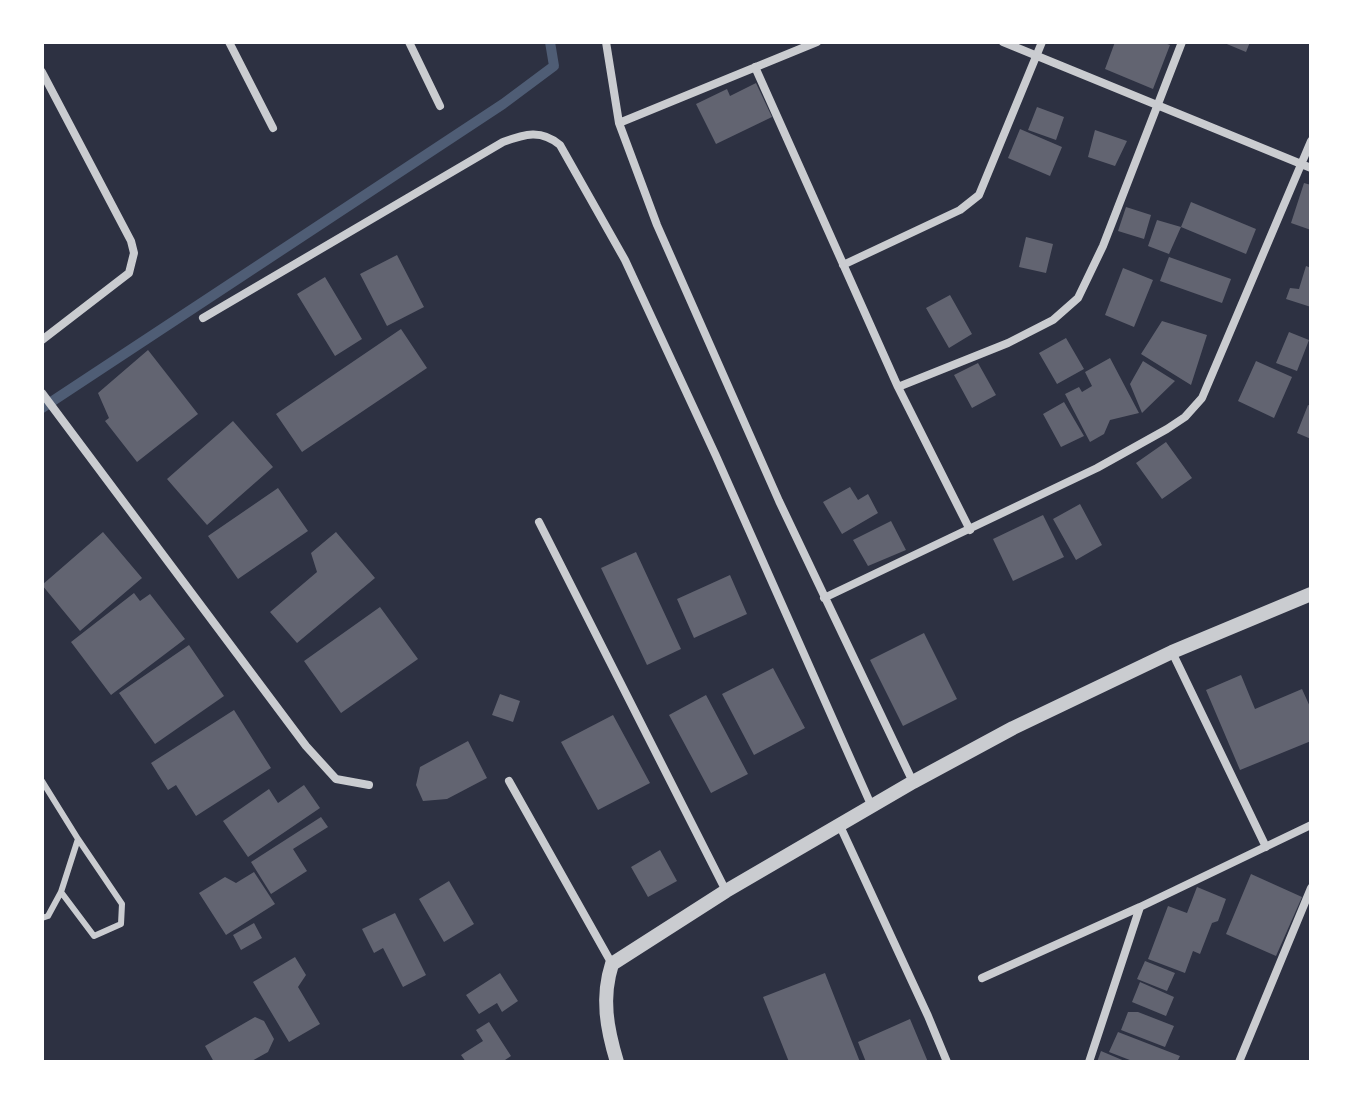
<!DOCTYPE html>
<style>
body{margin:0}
#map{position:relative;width:1353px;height:1104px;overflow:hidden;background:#2d3142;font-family:"Golos Text",sans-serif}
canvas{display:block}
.frame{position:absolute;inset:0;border:44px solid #fff;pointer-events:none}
</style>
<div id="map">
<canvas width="1353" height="1104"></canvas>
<div class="frame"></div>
</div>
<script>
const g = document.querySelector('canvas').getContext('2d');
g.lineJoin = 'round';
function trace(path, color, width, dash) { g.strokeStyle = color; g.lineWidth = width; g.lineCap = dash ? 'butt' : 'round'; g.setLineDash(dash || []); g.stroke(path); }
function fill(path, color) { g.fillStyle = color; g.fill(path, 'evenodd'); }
trace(new Path2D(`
 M42 408 503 104 554 66 550 42`), '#4f5d75', 10);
fill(new Path2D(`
 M1115 42H1162L1170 45 1153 89 1105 69Z
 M1222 42H1250L1246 52Z
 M756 83 772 117 716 144 696 104 727 89 730 96Z
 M1037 107 1064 117 1056 140 1028 130Z
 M1020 129 1062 147 1050 176 1008 158Z
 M1095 130 1127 141 1115 166 1088 157Z
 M1304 183 1311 185V230L1291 223Z
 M1191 202 1256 229 1246 254 1181 227 1169 254 1148 246 1157 220 1181 227Z
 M1126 207 1151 215 1144 239 1118 231Z
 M1026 237 1053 244 1046 273 1019 267Z
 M397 255 424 307 387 326 360 274Z
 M1169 257 1231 279 1222 303 1160 281Z
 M1306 266 1311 268V307L1286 299 1290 288 1299 289Z
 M1123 268 1153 280 1134 327 1105 315Z
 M325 277 362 339 335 356 297 294Z
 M950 295 972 334 949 348 926 308Z
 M1162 321 1207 335 1191 385 1141 354Z
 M401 329 427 368 302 452 276 414Z
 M1289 332 1309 340 1297 371 1276 363Z
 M1066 338 1084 369 1057 384 1039 353Z
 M148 350 198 414 137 462 105 421 109 418 98 393Z
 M1110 358 1139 413 1110 420 1104 434 1090 442 1065 394 1079 387 1082 392 1092 386 1085 372Z
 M1143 361 1175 381 1142 413 1130 384Z
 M1256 361 1292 377 1274 418 1238 401Z
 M978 363 996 395 972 408 954 375Z
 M1064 402 1084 436 1061 447 1043 414Z
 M1308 405 1311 406V439L1297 433Z
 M233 421 273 467 207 525 167 479Z
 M1166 442 1192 478 1162 499 1136 463Z
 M850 487 858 500 868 494 878 513 842 534 823 502Z
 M278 488 308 531 238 579 208 536Z
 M1080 504 1102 545 1076 560 1053 519Z
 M1043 515 1064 557 1013 581 993 539Z
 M891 521 906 550 868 566 853 540Z
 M103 532 142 578 80 631 42 585Z
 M336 532 375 578 297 643 270 612 317 572 311 553Z
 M636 552 681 649 647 665 601 568Z
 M730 575 747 614 694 638 677 599Z
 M134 593 140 601 150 594 185 639 111 695 71 642Z
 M380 607 418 659 341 713 304 661Z
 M924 633 957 699 903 726 870 660Z
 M189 645 224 696 155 744 119 693Z
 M773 668 805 728 754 755 722 694Z
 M1241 675 1255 709 1302 689 1311 709V741L1240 770 1206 690Z
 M500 694 520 701 513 722 492 715Z
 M706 695 748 774 711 793 669 715Z
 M234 710 271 768 196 816 176 785 168 790 151 763Z
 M613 715 650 783 598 810 561 742Z
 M468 741 487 778 447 799 423 801 416 785 420 767Z
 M304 785 320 808 248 857 223 821 269 789 278 803Z
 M321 817 328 827 293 849 307 871 271 894 251 862Z
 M660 850 677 881 648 897 631 867Z
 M254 872 275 904 226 935 199 893 225 877 236 883Z
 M1251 874 1302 897 1276 956 1226 934Z
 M449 881 474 924 444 942 419 899Z
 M1197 887 1226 899 1218 921 1212 923 1200 954 1193 951 1185 973 1148 959 1168 906 1187 913Z
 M395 913 426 975 403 987 383 948 374 953 362 929Z
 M254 923 262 938 241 950 233 935Z
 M295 957 306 975 298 987 320 1024 289 1042 253 982Z
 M1145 961 1175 973 1167 991 1137 979Z
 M500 973 518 1001 502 1012 497 1003 479 1014 466 995Z
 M825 973 860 1062H789L763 997Z
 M1140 982 1174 997 1166 1016 1132 1002Z
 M1128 1012H1138L1174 1026 1165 1047 1121 1030Z
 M255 1017 264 1021 274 1039 268 1052 250 1062H214L205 1046Z
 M910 1019 928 1062H866L858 1042Z
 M489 1022 511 1056 502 1062H466L461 1055 483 1041 476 1030Z
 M1118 1032 1180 1056 1177 1062H1135L1109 1052Z
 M1101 1051 1127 1062H1097Z`), '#626471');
trace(new Path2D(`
 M42 781 78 839 61 892 48 916 42 918
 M61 892 94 936 121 924 122 904 78 839`), '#caccd0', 6);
trace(new Path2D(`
 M229 42 273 128
 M409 42 440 106
 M606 42 619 123 657 225 779 501 913 782
 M1003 42 1311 168
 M755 67 898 387 970 530
 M42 72 131 241 134 253 129 273 42 340
 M619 123 817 42
 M843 265 960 210 979 195 1042 42
 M203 318 503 142C525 134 541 129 560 145L625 260 716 456 872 807
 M898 387 1008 343 1053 320 1078 298 1103 246 1182 42
 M42 393 306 746 336 779 369 785
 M539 522 726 891
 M824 598 1097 468 1167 429 1185 417 1202 398 1311 141
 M1172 652 1266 847
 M509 781 612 964
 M840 826 928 1016 947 1062
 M982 978 1140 907 1311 825
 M1089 1062 1140 907
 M1239 1062 1311 888`), '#caccd0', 8);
trace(new Path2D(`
 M617 1062C607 1029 601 998 612 964L726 891 913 782 1013 728 1172 652 1311 594`), '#caccd0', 14);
</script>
